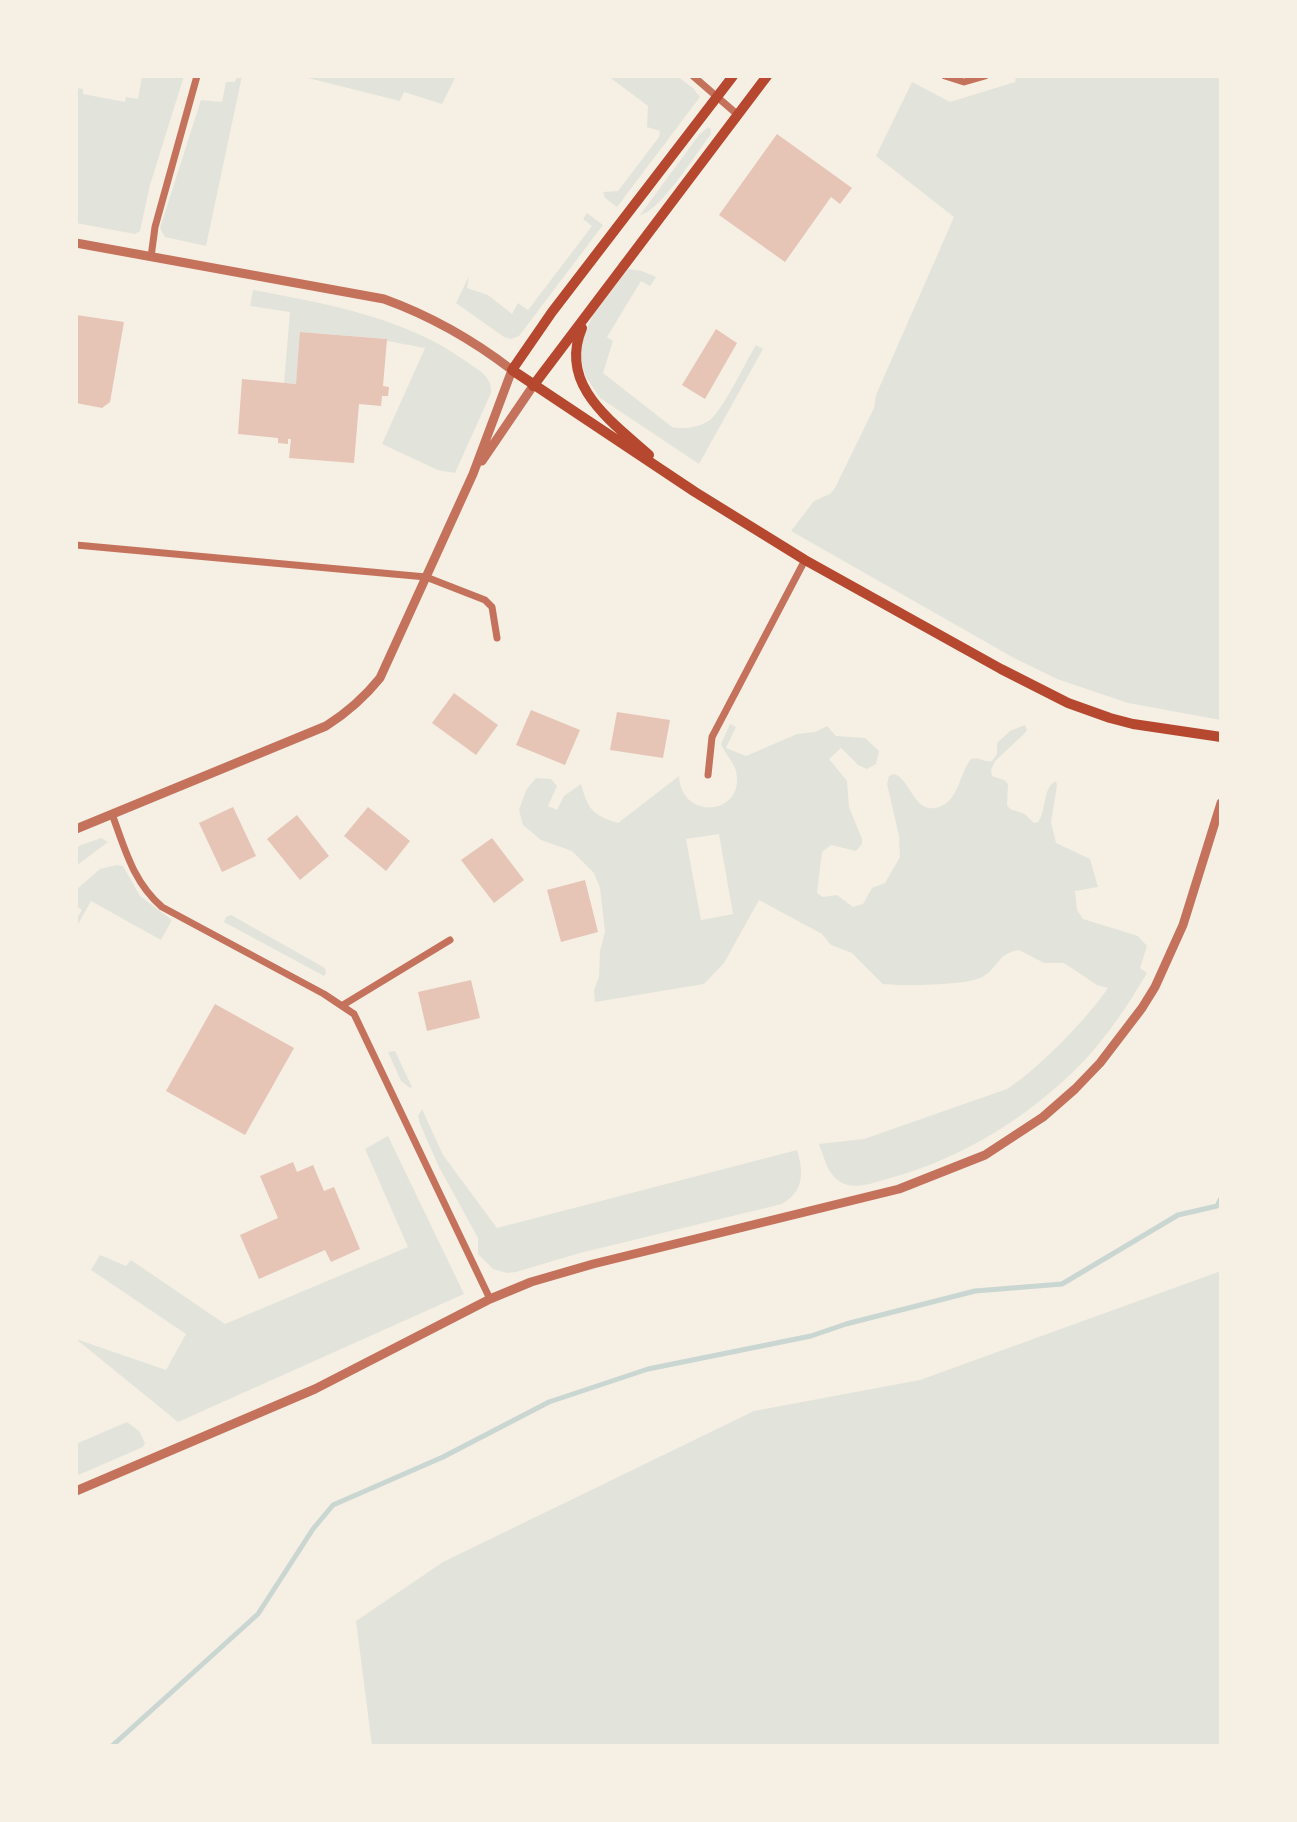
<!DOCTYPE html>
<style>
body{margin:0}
#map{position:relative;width:1297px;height:1822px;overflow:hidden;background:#f6efe4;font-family:"Source Serif 4",serif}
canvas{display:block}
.frame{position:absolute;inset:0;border:78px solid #f6efe4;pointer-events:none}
</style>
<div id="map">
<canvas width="1297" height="1822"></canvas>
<div class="frame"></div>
</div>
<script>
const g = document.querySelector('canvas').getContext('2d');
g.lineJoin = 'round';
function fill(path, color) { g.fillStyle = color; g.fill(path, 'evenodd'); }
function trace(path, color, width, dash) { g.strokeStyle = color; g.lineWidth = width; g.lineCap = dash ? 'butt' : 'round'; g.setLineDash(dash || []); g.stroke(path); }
fill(new Path2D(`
 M142 76H184L150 185 140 231 135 234 76 223V88L83 89V94L125 102 126 97 138 99Z
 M237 76H242L206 246 165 237 160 228 201 100 222 102 226 82H235Z
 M300 76H456L442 104 404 92 400 101Z
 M608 76H677L693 88 700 97 617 207 605 198 603 192 618 191 659 137 660 131 647 127 648 106Z
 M1016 76H1221V720L1128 703 1057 679 1014 658 791 531 814 501 830 494 835 488 874 408 876 395 954 217 876 156 912 82 950 102 1015 82Z
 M708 127 711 129V134C697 152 660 212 640 215L699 135Z
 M587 213 603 225 519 336 511 339 504 337 456 303 469 276 467 288 488 295 512 314 518 303 528 310 592 226 583 219Z
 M628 269 642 271 656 277 650 286 641 281 607 337 613 341 603 373 672 427C684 430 704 427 713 417 727 402 745 363 756 345L763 349 699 464 600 398 586 377 580 358 583 337 593 315Z
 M253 290C327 304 405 317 467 362 478 370 493 377 491 393L455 473 438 470 382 444 425 348 387 341 386 339 301 332 296 384 284 383 290 312 250 306Z
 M730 724 736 727 726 748 746 756 797 734 815 732 827 726 836 736 865 738 879 751 876 764 867 769 858 765 841 748 829 759 847 781 849 807 862 839V844L856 851 831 845 822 852 817 893 823 897 837 895 853 907 863 904 872 888 885 883 900 857 899 836 887 784 889 776 894 774C911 780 913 811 935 808 959 804 959 773 971 759 980 756 984 763 992 761L997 754V743L1010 731 1025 725 1027 730 1024 734 995 761 991 770 992 776 1004 780 1008 784 1007 805 1010 809 1025 814 1034 823 1038 822C1047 810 1042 788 1056 781L1057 786 1051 822 1056 843 1090 859 1098 887 1075 891 1077 910 1083 919 1138 936 1147 946 1140 968 1147 973C1129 1004 1108 1035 1083 1062 1029 1117 962 1159 887 1179 872 1183 853 1191 839 1181 827 1173 824 1157 819 1144L864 1139 1007 1089C1038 1069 1087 1019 1108 988L1097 985 1064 963H1044L1019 950C997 954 1000 965 984 976 969 986 902 986 883 984L852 953 831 945 822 934 759 900 724 963 704 984 595 1002 594 990 599 977 600 951 605 932 600 888 594 873 572 851 541 840 523 825 519 810 526 790 536 778 551 779 557 786 548 806 557 810 564 796 581 784C588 809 592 815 618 823L679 776C681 819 739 816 737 778 737 764 725 755 721 744ZM719 834 733 914 701 920 686 839Z
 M101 838 108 842 76 866V847Z
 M117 865 123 866 140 896 172 920 161 940 91 901 76 928V920L82 910 76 906V890L100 869Z
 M231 915 325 968 326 973 324 976 224 922 226 917Z
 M395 1051 412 1087 410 1088 401 1081 388 1052Z
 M422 1109 443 1155 497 1228 797 1150C804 1173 804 1191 782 1204L580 1253 516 1272 507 1273 493 1269 478 1254V1238L439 1167 420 1124 418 1116Z
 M388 1136 464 1294 178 1422 76 1339 166 1370 186 1334 91 1270 100 1255 126 1266 131 1260 225 1324 408 1247 365 1149Z
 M1221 1271V1746H372L356 1621 443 1562 754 1411 920 1380Z
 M127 1422 139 1431 145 1443 143 1447 76 1476V1444Z`), '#e2e4dc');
trace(new Path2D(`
 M112 1746 258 1614 313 1529 333 1505 443 1457 549 1402 648 1369 811 1336 846 1324 975 1291 1062 1284 1178 1215 1217 1206 1221 1198`), '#c9d6d2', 5);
fill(new Path2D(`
 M777 134 852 188 840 204 831 197 785 262 719 215Z
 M76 315 124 322 110 402 102 408 76 403Z
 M716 329 737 343 705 399 682 385Z
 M300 332 387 339 383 386 389 387 388 396H382L381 406 359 404 354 463 289 458 291 439H288V444L278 443V438L238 434 242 379 296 384Z
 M454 693 498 725 476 755 432 723Z
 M531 710 580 730 565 765 516 745Z
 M617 712 670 720 663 758 610 750Z
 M233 807 256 856 222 872 199 823Z
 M368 807 410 841 386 871 344 836Z
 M297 815 329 856 300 880 267 839Z
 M492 838 524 880 494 903 461 860Z
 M585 880 598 932 561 942 547 890Z
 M471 980 480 1018 427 1031 418 992Z
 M215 1004 294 1048 245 1135 166 1091Z
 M293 1162 297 1172 313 1165 324 1191 334 1187 360 1249 331 1262 325 1250 259 1279 240 1235 278 1218 260 1176Z`), '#e6c5b7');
trace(new Path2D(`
 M693 76 738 115
 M945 76 964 82 985 76
 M151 257 155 227 197 76
 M76 545 426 577 485 600 492 607 497 638
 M708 775 712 737 805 560
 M112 814C125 849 133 882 162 907L324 994 354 1014 490 1299
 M343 1005 450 940`), '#c5725c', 7);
trace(new Path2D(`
 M76 243 384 299C431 316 473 340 512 370L473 474 380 678C364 698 348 712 326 726L76 829
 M482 461 533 386
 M76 1491 315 1389 490 1299 531 1282 593 1264 899 1189 985 1155 1043 1117 1075 1089 1100 1063 1142 1008 1155 987 1183 925 1221 803`), '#c5725c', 9);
trace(new Path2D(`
 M733 76 552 312 512 370 695 492 805 560 1001 669 1068 703 1110 718 1133 724 1221 737
 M582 328C558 385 611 421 649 455
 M533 386 767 76`), '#b5482f', 10);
</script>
